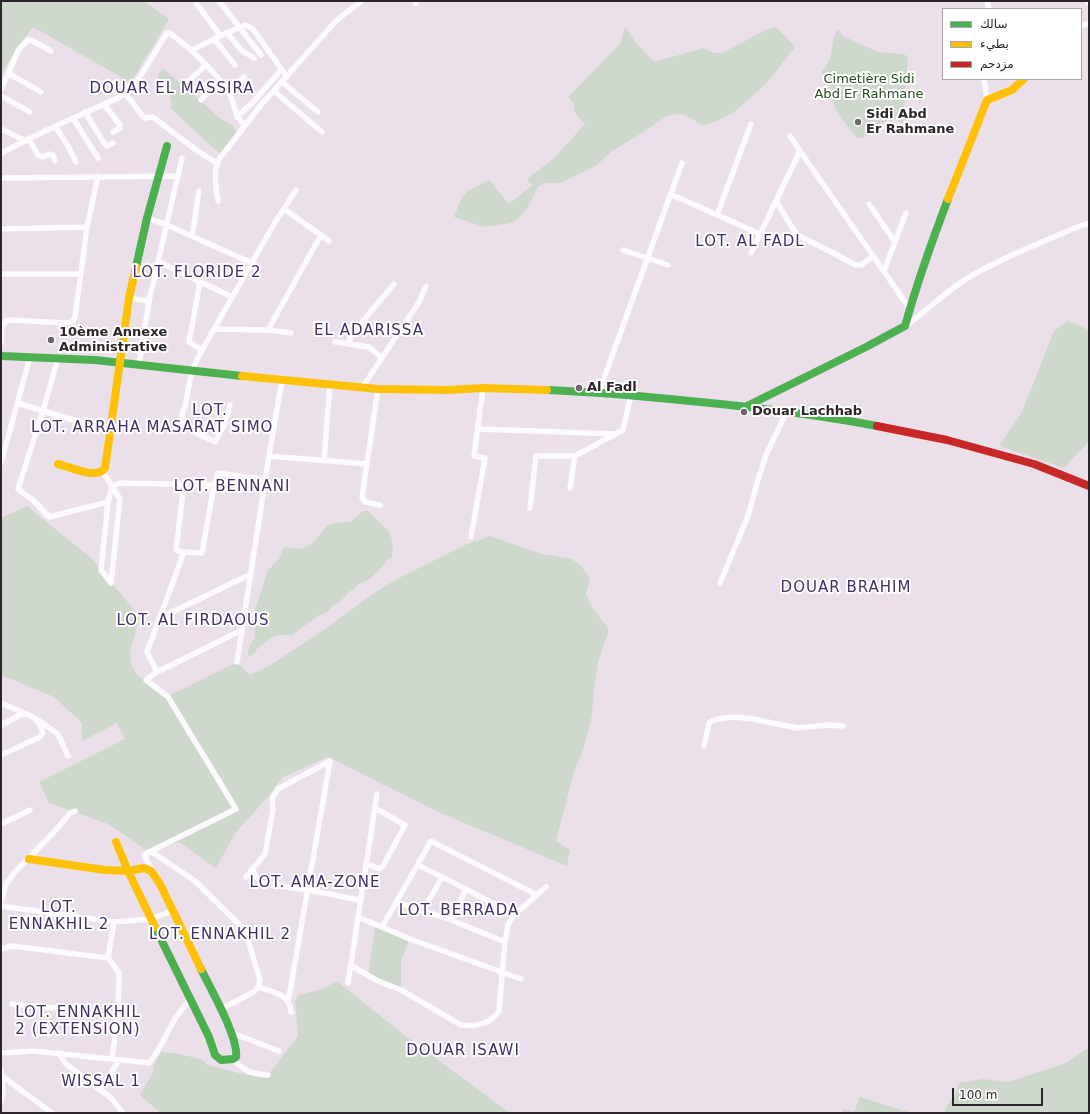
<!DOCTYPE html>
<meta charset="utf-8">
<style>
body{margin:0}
#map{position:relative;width:1090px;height:1114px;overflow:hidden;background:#ebe0ea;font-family:"DejaVu Sans","Noto Naskh Arabic",sans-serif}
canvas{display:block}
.frame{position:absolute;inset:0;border:2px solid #2d252c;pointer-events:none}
.legend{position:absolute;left:942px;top:8px;width:140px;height:72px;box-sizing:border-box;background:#fff;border:1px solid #aba8ab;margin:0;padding:5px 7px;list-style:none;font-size:12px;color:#2d252c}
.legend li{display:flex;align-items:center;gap:8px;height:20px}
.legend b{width:20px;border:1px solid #aba8ab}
.scale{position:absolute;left:952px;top:1088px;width:91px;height:18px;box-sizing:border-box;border:2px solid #2d252c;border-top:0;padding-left:5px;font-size:12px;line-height:14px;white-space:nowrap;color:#2d252c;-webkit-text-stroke:3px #fff;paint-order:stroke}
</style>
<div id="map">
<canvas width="1090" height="1114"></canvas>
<div class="frame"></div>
<ul class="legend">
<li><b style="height:5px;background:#4caf50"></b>سالك</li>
<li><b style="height:5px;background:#ffc107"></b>بطيء</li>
<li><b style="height:5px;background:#c62828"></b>مزدحم</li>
</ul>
<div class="scale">100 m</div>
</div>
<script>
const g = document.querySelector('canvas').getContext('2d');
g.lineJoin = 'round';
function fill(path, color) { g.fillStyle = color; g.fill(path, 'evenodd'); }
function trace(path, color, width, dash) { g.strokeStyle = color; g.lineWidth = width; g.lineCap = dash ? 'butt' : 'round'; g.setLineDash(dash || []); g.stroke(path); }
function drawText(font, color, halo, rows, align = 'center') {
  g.font = font + ' "DejaVu Sans",sans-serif'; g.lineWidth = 4; g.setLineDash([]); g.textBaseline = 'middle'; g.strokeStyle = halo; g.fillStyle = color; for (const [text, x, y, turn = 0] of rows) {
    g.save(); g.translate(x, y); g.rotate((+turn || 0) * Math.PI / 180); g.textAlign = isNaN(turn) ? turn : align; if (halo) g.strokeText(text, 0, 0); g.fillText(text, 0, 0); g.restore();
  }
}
fill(new Path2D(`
 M1 1H144L169 19 135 76 126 83 121 77 33 27 18 46 1 75Z
 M625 27 637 44 654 62 704 48 714 53H722L768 29 775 27 778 29 795 47 767 83 734 112 721 119 707 125H702L685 115 676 114 667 116 634 138 612 151 596 166 560 183H544L538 187 527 209 518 219 511 223 484 227 454 217 461 199 467 191 489 180 509 204 532 185 527 179 554 158 585 124C579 117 572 114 574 104L568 97 620 44Z
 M838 29 843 36 878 52 904 54 908 58 903 124 896 119 887 120 862 138H857C847 126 837 115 832 99 830 95 832 91 830 87 828 81 822 78 822 71 837 56 828 43 838 29Z
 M163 68 221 119 233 126 236 131 235 134 220 154 171 109C174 98 163 84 157 76Z
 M1068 321 1089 330V441L1064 468 999 446 1022 412 1054 331Z
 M27 506 91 558 140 617 130 651 131 663 137 675 168 696 237 662 250 675 269 666 321 632 374 593 399 578 467 544 490 536 542 554 572 559 580 565 590 578 586 593 590 604 609 630 598 662 594 687 592 715 584 748 574 772 556 841 570 850 567 866 436 811 328 757 283 777 268 797 236 832 216 868 179 842 149 852 108 824 49 803 39 782 125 739 117 723 82 741V723L54 697 1 675V518Z
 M363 511H368C384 528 396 530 392 557L387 560 384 565 374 575 368 580 357 585 354 589 349 592 339 603 334 605 326 613 318 616 292 635H278L271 638 257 649 254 654 248 657V650L251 643 255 638V629L254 622 255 610 268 570 279 559 283 549 287 547 301 549 313 543 327 526 334 523 350 522Z
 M375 925 410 939 401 960V990L368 976Z
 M337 981 407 1037 510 1113H160L140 1095 153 1072V1067L161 1052 180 1054 203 1060 207 1065 247 1075H268L298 1036 295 1000 299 995 322 989Z
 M1089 1047V1113H945L946 1107 955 1095 959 1083 983 1079 1008 1082 1066 1063Z
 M860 1097 912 1113H844L842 1109 854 1112Z`), '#cfd8cc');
trace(new Path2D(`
 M219 1 261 55
 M414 1 416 3
 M987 1 989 9
 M1087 1 1089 3
 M196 3 220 35
 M1081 26 1089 23
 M227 32 241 50 254 58
 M214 39 235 65
 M191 50C203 62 218 75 227 90 236 102 232 115 245 125
 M8 73 41 92
 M984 79 987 100
 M282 82 318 112
 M184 85 206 65
 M1 89 19 49 28 40H31L51 51
 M227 90 244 77
 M274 91 322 132
 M123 94C134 99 136 111 145 118L151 117 154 118 196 150 217 163
 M1 96 30 112
 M201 100 219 80
 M104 104 120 125V128L113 132
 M85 112 104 143 107 146 113 143
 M237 117 254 101 281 70
 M73 118 98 158
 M55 126 68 146 76 162
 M1 129 26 141
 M29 139 38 155 43 157 50 154 53 155 55 161
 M800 151 910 309
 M1 153 47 130 120 97 133 86 141 75 167 33H170L190 49 192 50 222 35 245 25 253 29 287 77
 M1 178 178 176
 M670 194 760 234
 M218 201C216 186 212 172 220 158L261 105 335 22 343 15 362 1
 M776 201 796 234 856 265H861L873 256
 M869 204 895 242
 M284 209 329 241
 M717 215 751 124
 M147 218 167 225 252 263
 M1 229 87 227
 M192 236 199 191
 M623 250 668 265
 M751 253 800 151 790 136
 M159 262 232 297
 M884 271 906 213
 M1 274H81
 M200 282 189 342 202 350
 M129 298 149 301
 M905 326C928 310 947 290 971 276 1003 257 1039 244 1072 229L1089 223
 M214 329 268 330 291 333
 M268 330 321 235
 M335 342 369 347 382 358
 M1 343 2 325 6 321 12 320 67 323 72 322 75 317 87 227 98 176
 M348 344 352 334 394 284
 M58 358 43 411 18 489 34 501 49 517 108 502
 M139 364 149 301 182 158
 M362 388 419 302 426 286
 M378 389 362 497 365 502 380 505
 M599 392 682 163
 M17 403 110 431
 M230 405 225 424 215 442 184 427 181 422 182 415 185 406 192 370 202 350 274 224 296 190
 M478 429 617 434
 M269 456 367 464
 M575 456 623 430 631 394
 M324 461 330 384
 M1 463 30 357
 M103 472 112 486 120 483 214 485 218 473 266 480
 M184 484 176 550 184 552 202 553 214 485
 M530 508 536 456H575L570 488
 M471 537 485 458 474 456 483 388
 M111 583 101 570 108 502 112 486
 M111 583 120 499 112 486
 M720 583 748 516 758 480 766 455 787 411
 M160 618 251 574
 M237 662 269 456 282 380
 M157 672 147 652 184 552
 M1 703 33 717 39 723 43 733 40 737 1 755
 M38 720 58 734 68 756
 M1 725 24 713
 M704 746 709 723 712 721 718 719 735 717 753 719 797 728 828 725 843 726
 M1 824 30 810
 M149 852 236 809 168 697 146 680 157 672 242 630
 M366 863 379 869 383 866 405 825 375 808
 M418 865 466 889 514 915
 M252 869 257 878 264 884 308 890 360 900
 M153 872 144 855 149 852 155 854 195 881 245 930 260 980 258 987 254 992 221 1009
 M246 877 265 854 273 810 272 798 278 789 330 761
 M397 902 451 920 505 942
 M1 903 6 884 15 872 54 832 70 813 75 811
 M1 906 114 922 151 919 172 911
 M423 911 442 877
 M358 917 410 939 521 979
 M451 920 466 889
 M382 927 431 841 537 895
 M1 949 12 946 108 958 114 922
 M350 965 378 981 401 990 461 1025C476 1027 490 1024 499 1011L505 942 508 925 514 915 546 887
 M348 983 377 794
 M258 987C273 992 290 994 291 1012
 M288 1000 290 991 330 761
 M12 1004 118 1014
 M232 1033 279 1051
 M1 1053 33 1051 112 1059 118 1014 119 980V973L108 958
 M59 1053 65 1063 111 1098 123 1113
 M112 1059 149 1063 157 1052 176 1017 190 999
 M233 1059C244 1071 251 1074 268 1075
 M1 1071 3 1090 1 1102
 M2 1076 52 1113
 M100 1090 119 1060`), '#fcfafc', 5.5);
trace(new Path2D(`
 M136 267 147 218 167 146
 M1 356 95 360 242 376
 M547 390C595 392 642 396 690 401 753 407 815 414 877 426
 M747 406 866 347 905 326C917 283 932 241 948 199
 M155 927 209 1037 215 1055 221 1060 233 1059 236 1057C239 1038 210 988 201 969`), '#4caf50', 8);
trace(new Path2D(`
 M948 199 987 100 1012 90 1024 79
 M242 376 378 389 448 390 483 388 547 390
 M58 464C70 467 97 480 105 468L129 298 136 267
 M116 842 128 871 155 927
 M29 859 105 870 128 871 144 868 151 871 160 884 201 969`), '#ffc107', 8);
trace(new Path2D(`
 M877 426 947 440 1034 464 1089 486`), '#c62828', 8);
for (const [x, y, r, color] of [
 [858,122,4,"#70666e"],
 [51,340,4,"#70666e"],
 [579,388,4,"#70666e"],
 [744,412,4,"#70666e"]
]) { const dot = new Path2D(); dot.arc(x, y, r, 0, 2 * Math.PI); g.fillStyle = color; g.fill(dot); trace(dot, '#fff', 1.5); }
drawText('13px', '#274d22', '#fff', [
 ["Cimetière Sidi",869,80],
 ["Abd Er Rahmane",869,95]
]);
drawText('bold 13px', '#2d252c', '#fff', [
 ["Sidi Abd",866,115],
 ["Er Rahmane",866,130],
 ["10ème Annexe",59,333],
 ["Administrative",59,348],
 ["Al Fadl",587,388],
 ["Douar Lachhab",752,412]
], 'left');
g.letterSpacing = '1px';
drawText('15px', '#43306b', '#fff', [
 ["DOUAR EL MASSIRA",172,89],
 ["LOT. AL FADL",750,242],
 ["LOT. FLORIDE 2",197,273],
 ["EL ADARISSA",369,331],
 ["LOT.",210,411],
 ["MASARAT SIMO",210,428],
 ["LOT. ARRAHA",86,428],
 ["LOT. BENNANI",232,487],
 ["DOUAR BRAHIM",846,588],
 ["LOT. AL FIRDAOUS",193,621],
 ["LOT. AMA-ZONE",315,883],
 ["LOT.",59,908],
 ["ENNAKHIL 2",59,925],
 ["LOT. BERRADA",459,911],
 ["LOT. ENNAKHIL 2",220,935],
 ["LOT. ENNAKHIL",78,1013],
 ["2 (EXTENSION)",78,1030],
 ["DOUAR ISAWI",463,1051],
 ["WISSAL 1",101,1082]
]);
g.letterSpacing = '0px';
</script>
